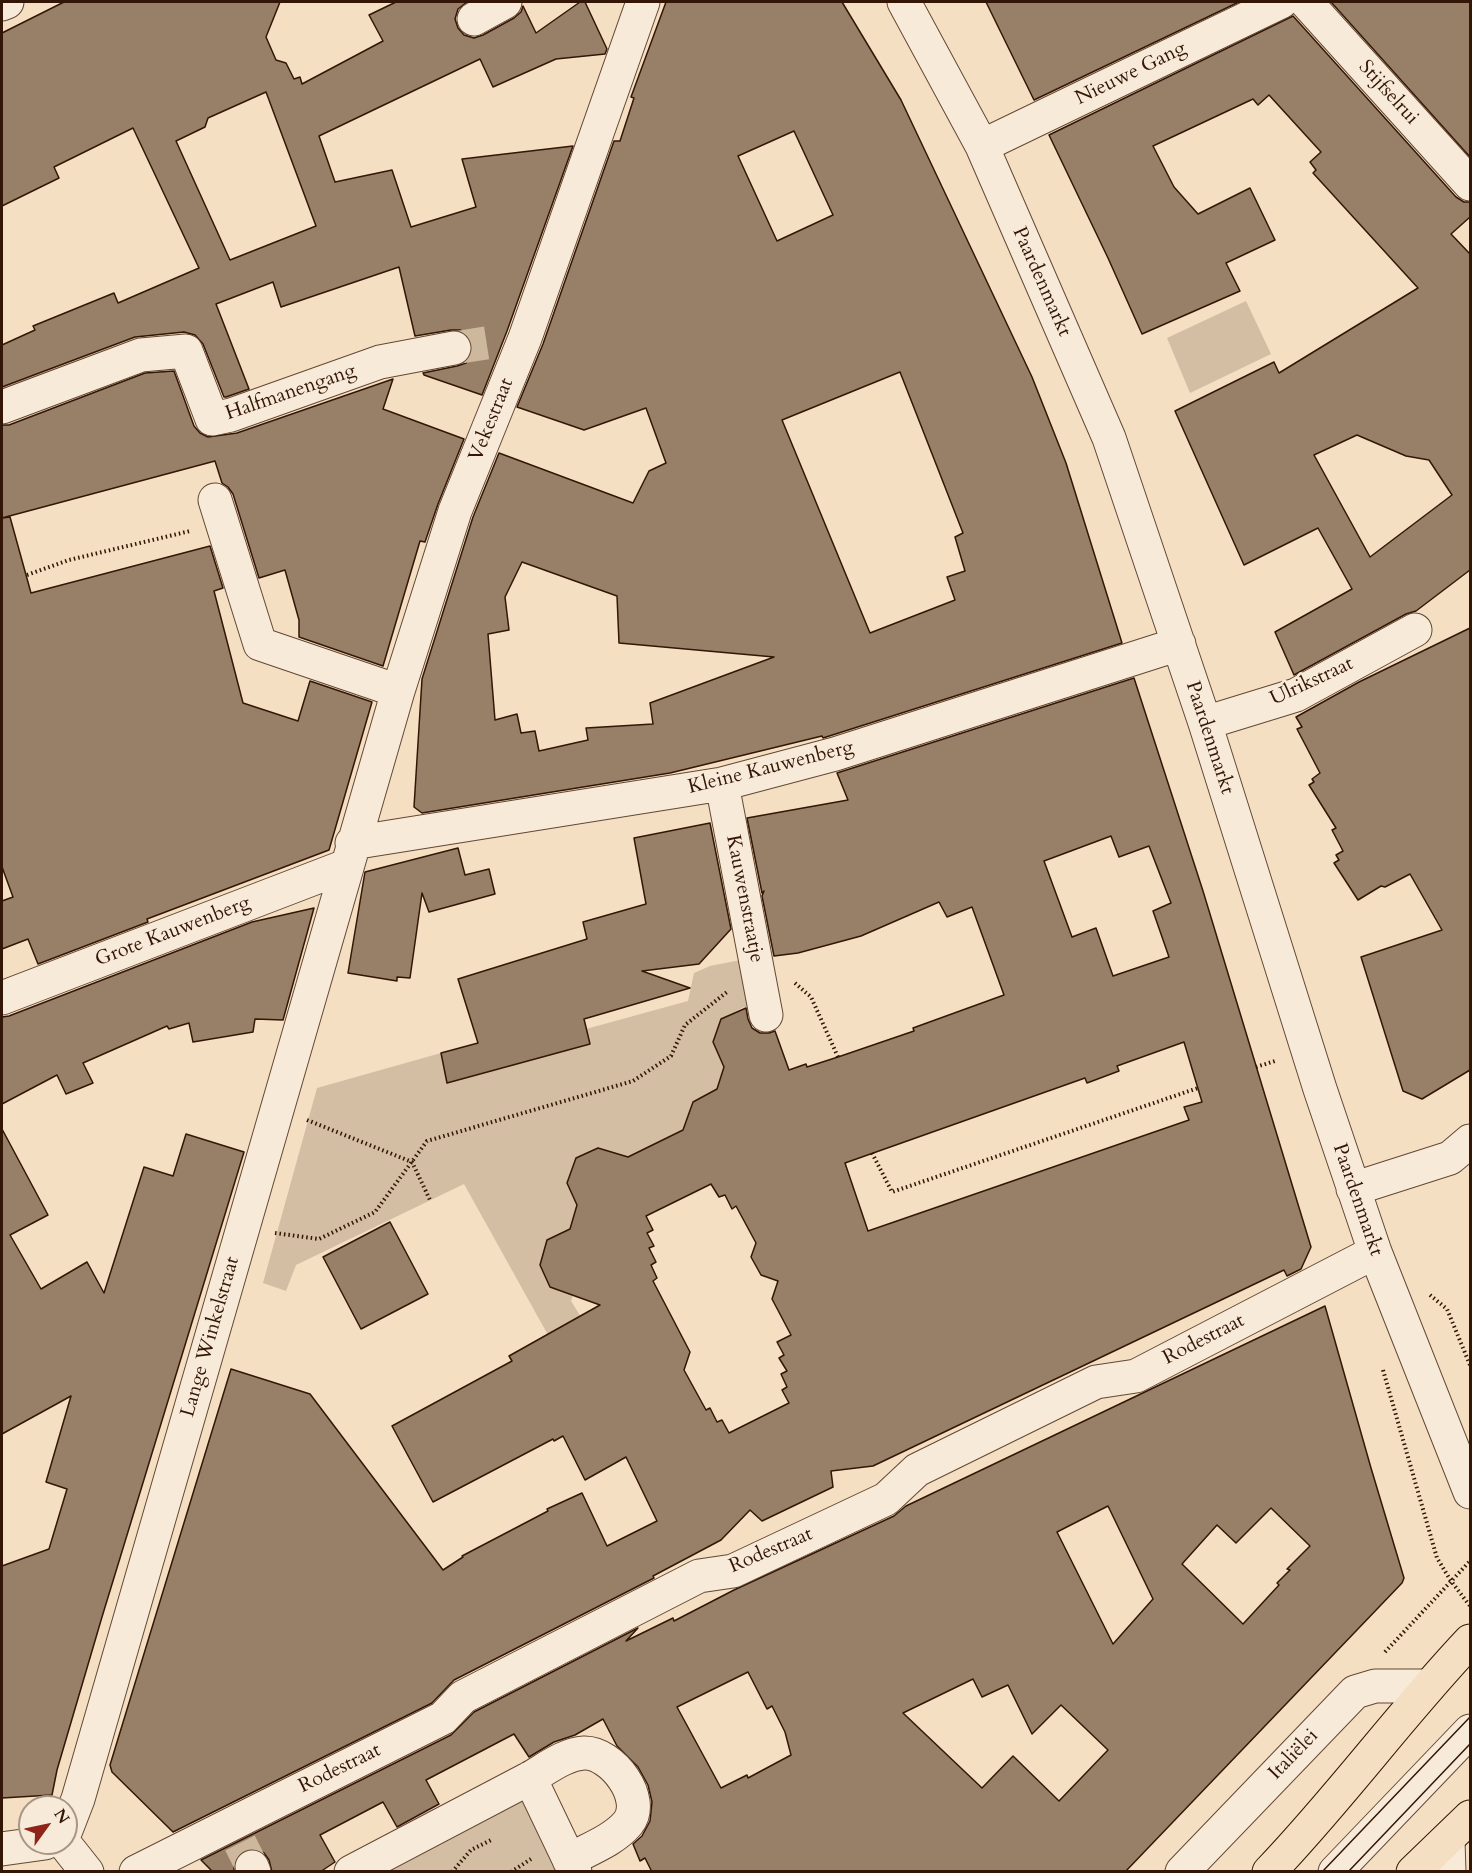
<!DOCTYPE html>
<meta charset="utf-8">
<style>
body{margin:0}
#map{position:relative;width:1472px;height:1873px;overflow:hidden;background:#f4dfc3;font-family:Cardo,serif}
canvas{display:block}
.frame{position:absolute;inset:0;border:3px solid #331605;pointer-events:none}
.north{position:absolute;left:18px;top:1795px;width:60px;height:60px;box-sizing:border-box;background:#f8ead8;border:2px solid #a99584;border-radius:50%;rotate:57deg;font-size:16px;font-weight:700;line-height:24px;text-align:center;color:#331605}
.north::after{content:'';display:block;margin:auto;width:21px;height:27px;background:#8f2418;clip-path:polygon(50% 0,100% 100%,50% 72%,0 100%)}
</style>
<div id="map">
<canvas width="1472" height="1873"></canvas>
<div class="frame"></div>
<div class="north">N</div>
</div>
<script>
const g = document.querySelector('canvas').getContext('2d');
g.lineJoin = 'round';
function fill(path, color) { g.fillStyle = color; g.fill(path, 'evenodd'); }
function trace(path, color, width, dash) { g.strokeStyle = color; g.lineWidth = width; g.lineCap = dash ? 'butt' : 'round'; g.setLineDash(dash || []); g.stroke(path); }
function drawText(font, color, halo, rows, align = 'center') {
  g.font = font + ' Cardo,serif'; g.lineWidth = 5; g.setLineDash([]); g.textBaseline = 'middle'; g.strokeStyle = halo; g.fillStyle = color; for (const [text, x, y, turn = 0] of rows) {
    g.save(); g.translate(x, y); g.rotate((+turn || 0) * Math.PI / 180); g.textAlign = isNaN(turn) ? turn : align; if (halo) g.strokeText(text, 0, 0); g.fillText(text, 0, 0); g.restore();
  }
}
fill(new Path2D(`
 M1246 301 1271 354 1190 393 1167 338Z
 M756 957 766 1015 744 1007 721 1019 713 1042 724 1067 717 1089 692 1102 685 1126 686 1129 624 1160 621 1155 598 1148 576 1158 567 1183 577 1205 570 1229 547 1240 540 1265 550 1287 573 1295 571 1301 581 1317 548 1335 464 1184 296 1265 286 1291 263 1283 317 1088 441 1053 448 1083 590 1044 586 1029 688 1001 694 973 710 966Z
 M513 1799 531 1805 566 1872H376Z`), '#d3bda3');
const building = new Path2D(`
 M64 2H280L266 37 276 60 286 63 294 79 300 77 302 84 383 41 369 15 396 2H467L458 9 455 19 458 28 464 35 474 38 483 35 514 18 521 12 523 6 536 33 580 2H585L607 49 605 54 556 59 493 87 480 59 319 136 335 182 392 170 411 227 476 207 462 159 573 146 507 331 482 395 424 375 423 373 457 366 466 363 472 354V344L468 335 460 330H451L415 336 399 267 281 307 273 282 216 304 249 389 226 397H224L203 344 195 335 184 332 135 337 2 387V345L35 330 33 326 114 293 118 303 199 268 133 128 54 167 59 178 2 206V33ZM266 92 316 226 230 260 176 141 205 127 208 118Z
 M666 2H842L901 100 1032 377 1066 463 1122 643 823 738 822 736 670 773 422 813 414 807 422 679 473 517 499 453 633 503 649 471 666 463 646 408 584 430 517 407 543 344 614 141H620L634 98 631 97ZM794 131 833 215 777 241 738 156ZM900 372 963 533 955 537 965 571 947 577 955 600 870 633 782 420ZM522 562 617 596 619 643 774 657 650 703 653 724 586 728 588 740 539 751 535 731 521 733 517 714 495 720 488 634 509 630 505 597Z
 M986 2H1239L1034 100Z
 M1331 2H1470V157Z
 M1293 16 1456 197 1464 202H1470V217L1451 234 1470 254V570L1416 611 1406 614 1294 675 1275 632 1352 589 1318 528 1244 565 1175 411 1274 362 1279 373 1418 288 1313 173 1316 170 1310 162 1321 152 1269 95 1258 105 1253 99 1153 146 1174 187 1198 214 1250 188 1275 240 1226 263 1240 291 1142 334 1108 258 1049 135ZM1357 435 1406 456 1429 460 1452 495 1370 557 1314 455Z
 M174 371 194 426 200 433 208 437 237 433 393 379 383 409 464 439 438 504 425 542 420 541 383 666 299 637V620L285 570 259 578 233 494 228 487 222 483 215 461 2 518V425H9L145 373Z
 M10 517 31 593 210 546 223 588 214 591 243 703 298 721 310 681 372 702 329 850 147 919 148 922 38 964 28 939 2 949V901L13 897 2 867V518Z
 M1470 628V1070L1422 1099 1403 1091 1361 957 1442 930 1410 874 1385 887 1381 886 1358 900 1334 863 1339 860 1336 855 1343 851 1332 830 1336 828 1309 785 1314 782 1312 779 1320 773 1297 729 1302 727 1296 717 1359 682Z
 M1134 678 1203 891 1311 1247 1301 1269 1287 1276 1284 1270 873 1466 831 1471 833 1487 762 1521 750 1510 721 1540 653 1576 654 1578 454 1680 432 1703 173 1832 112 1772 110 1765 231 1369 310 1394 443 1570 463 1557 462 1556 548 1511 547 1509 582 1493 607 1546 657 1521 626 1457 585 1480 563 1436 554 1441 553 1439 433 1502 392 1426 512 1361 509 1356 600 1305 550 1287 540 1265 547 1240 570 1229 577 1205 567 1183 576 1158 598 1148 628 1157 683 1130 693 1102 717 1089 724 1067 713 1042 721 1019 746 1008 748 1019 752 1028 760 1033H769L775 1031 789 1070 806 1064 807 1067 838 1057 914 1031 913 1028 1004 995 972 907 947 917 939 902 861 936 798 953 774 956 762 896 764 891 762 893 747 818 848 800 837 773ZM1111 836 1119 857 1149 846 1171 903 1153 911 1169 957 1113 976 1096 928 1072 937 1044 861ZM1184 1042 1202 1102 1184 1107 1189 1120 868 1231 845 1163 1085 1078 1087 1083 1119 1071 1117 1066ZM711 1184 719 1197 725 1195 732 1209 736 1206 756 1243 751 1257 761 1275 778 1281 772 1299 791 1335 777 1342 784 1355 779 1358 787 1371 781 1374 787 1387 782 1390 789 1403 729 1433 722 1420 717 1422 710 1408 706 1410 684 1370 690 1352 653 1281 657 1278 651 1265 656 1262 649 1248 654 1246 647 1233 653 1230 646 1216Z
 M710 823 731 929 699 964 642 971 690 988 584 1019 590 1044 447 1083 441 1053 478 1043 458 979 587 939 583 922 646 904 634 838Z
 M458 848 465 875 489 869 495 894 429 912 422 893 410 978 397 977V981L348 973 365 872Z
 M314 908 283 1020 255 1019 253 1032 193 1042 189 1023 169 1029 167 1026 83 1063 93 1083 66 1094 57 1075 2 1104V1017L9 1016 252 922Z
 M2 1129 48 1215 10 1235 41 1289 87 1262 104 1293 144 1167 173 1176 186 1134 244 1152 102 1617 57 1770 52 1795 2 1798V1566L49 1549 67 1489 46 1482 71 1396 2 1434Z
 M390 1222 428 1294 361 1329 323 1257Z
 M1325 1306 1371 1468 1404 1578 1402 1583 1125 1872H652L645 1858 640 1861 633 1844 642 1836 650 1821 652 1802 648 1785 638 1767 617 1746 603 1719 575 1735 554 1742 529 1757 514 1734 426 1780 439 1804 397 1827 383 1802 320 1835 335 1862 320 1872H272L269 1860 264 1853 254 1848 246 1849 238 1855 234 1864V1872H213L201 1860 451 1735 474 1712 638 1628 626 1641 673 1618 674 1621 734 1590 894 1516 906 1506ZM1108 1506 1153 1599 1113 1644 1057 1532ZM1271 1508 1310 1546 1287 1569 1290 1570 1277 1583 1279 1585 1243 1624 1182 1564 1217 1525 1236 1543ZM748 1672 767 1709 772 1706 785 1732 791 1755 748 1778 747 1775 721 1788 677 1707ZM973 1679 982 1697 1008 1685 1032 1734 1061 1705 1108 1750 1059 1801 1013 1756 982 1788 903 1713Z`);
fill(building, '#977f68');
trace(building, '#331605', 1.5);
trace(new Path2D(`
 M454 348 499 341
 M240 1843 252 1867`), '#cdb79d', 33, [33, 16]);
const minor = new Path2D(`
 M904 2 982 146 1109 438 1205 723 1320 1089 1375 1252 1470 1492
 M1306 2 1470 184
 M2 4 7 2
 M474 19 505 2
 M982 146 1281 2
 M2 407 141 355 186 351 212 419 231 415 380 362 454 348
 M215 500 260 644 398 691
 M1205 723 1296 695 1415 630
 M722 784 766 1015
 M352 843 722 784 835 754 1179 644
 M2 998 346 866
 M1353 1189 1450 1158 1470 1141
 M530 1778C546 1769 565 1754 584 1753 612 1752 647 1799 628 1823 614 1840 589 1849 569 1860
 M66 1830 78 1799 398 691 455 511 525 338 643 2
 M1448 1840 1449 1872
 M64 1843 87 1872
 M2 1849 45 1843
 M252 1867 254 1872
 M136 1872 443 1718 463 1697 699 1576 733 1571 886 1499 917 1470 1096 1382 1136 1376 1375 1252
 M351 1872 530 1778 575 1872
 M1182 1872 1355 1692 1375 1686H1429
 M1335 1872 1470 1731`);
const major = new Path2D(`
 M1269 1872C1340 1798 1400 1715 1470 1641
 M1413 1872 1470 1817`);
trace(minor, '#634834', 35);
trace(major, '#331605', 35);
trace(new Path2D(`
 M27 575 69 560 190 531
 M795 983 811 997 838 1057
 M1256 1067 1275 1061
 M307 1120 412 1162 430 1200
 M872 1153 892 1192 1198 1088
 M275 1233 319 1239 375 1212 427 1141 633 1081 671 1056 685 1025 727 992
 M1430 1295 1447 1309 1470 1365
 M1383 1370 1437 1558 1451 1581 1470 1606
 M1385 1652 1470 1561
 M452 1872 471 1850 491 1840
 M511 1872 531 1859`), '#331605', 4, [1.5, 3]);
trace(minor, '#f8ead8', 33);
trace(major, '#f4dfc3', 33);
trace(new Path2D(`
 M1322 1872 1470 1717
 M1348 1872 1470 1744`), '#331605', 1.5);
drawText('20px', '#331605', '#f8ead8', [
 ["Nieuwe Gang",1131,74,-26],
 ["Stijfselrui",1388,93,48],
 ["Paardenmarkt",1041,282,66],
 ["Halfmanengang",291,393,-19],
 ["Vekestraat",492,420,-68],
 ["Ulrikstraat",1312,682,-25],
 ["Paardenmarkt",1209,738,72],
 ["Kleine Kauwenberg",771,768,-14],
 ["Kauwenstraatje",744,899,79],
 ["Grote Kauwenberg",173,932,-21],
 ["Paardenmarkt",1357,1200,71],
 ["Lange Winkelstraat",211,1337,-74],
 ["Rodestraat",1204,1340,-27],
 ["Rodestraat",771,1551,-23],
 ["Italiëlei",1294,1755,-46],
 ["Rodestraat",340,1769,-26]
]);
</script>
